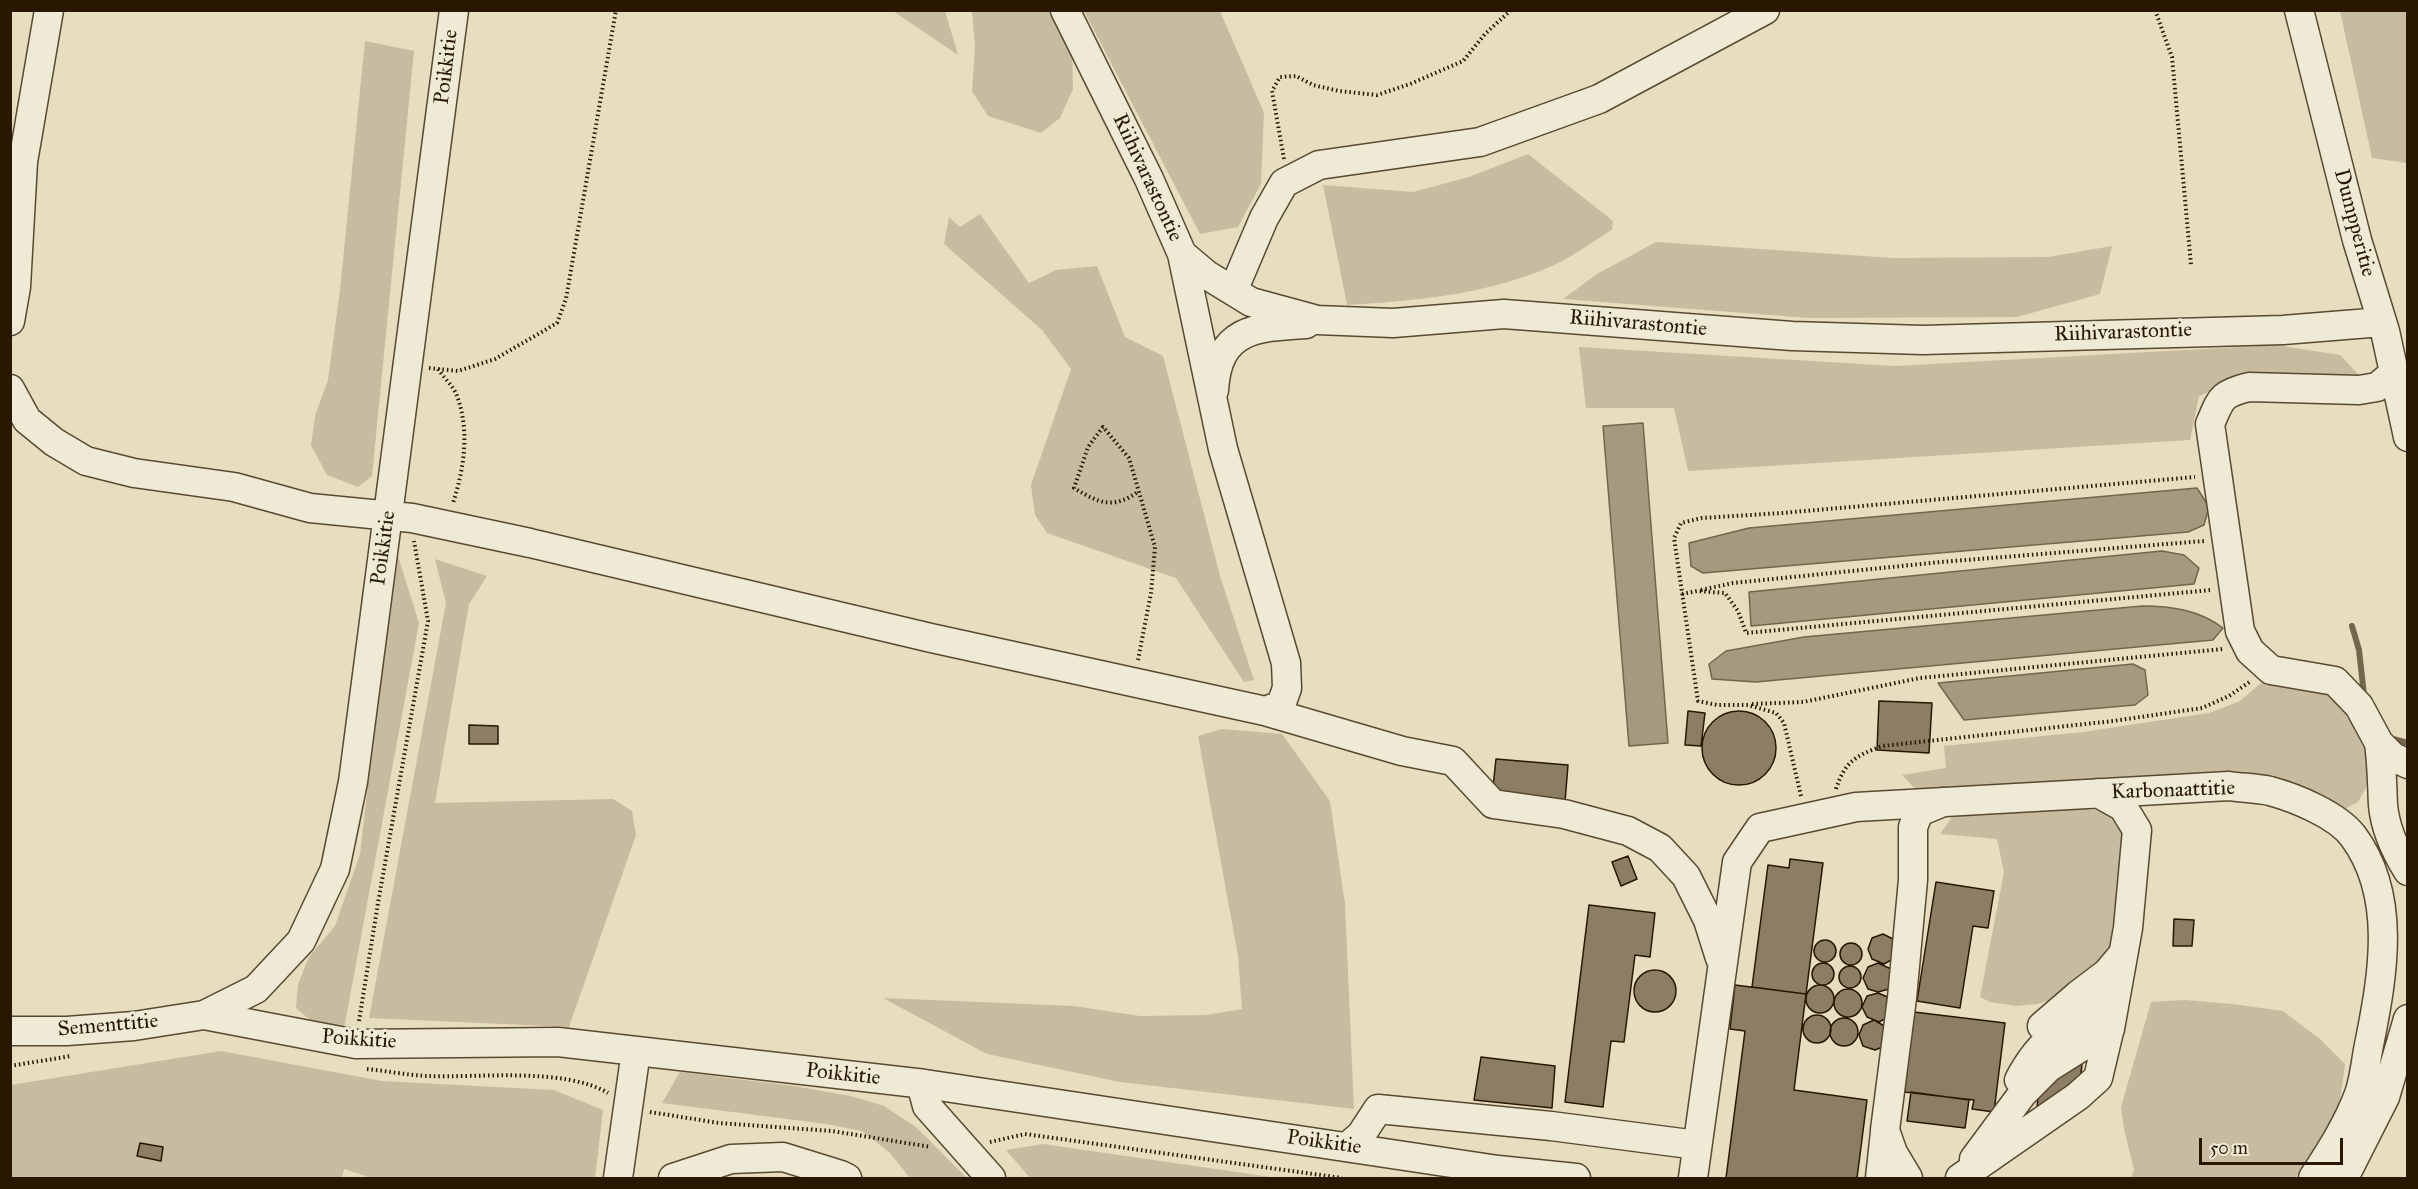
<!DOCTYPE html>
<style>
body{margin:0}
#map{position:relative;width:2418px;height:1189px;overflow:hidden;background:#e7debf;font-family:"IM FELL Great Primer",serif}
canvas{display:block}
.frame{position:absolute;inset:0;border:12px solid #291701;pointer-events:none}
.scale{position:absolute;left:2199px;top:1138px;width:144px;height:27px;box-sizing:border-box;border:3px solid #291701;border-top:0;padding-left:8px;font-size:18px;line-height:21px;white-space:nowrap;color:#291701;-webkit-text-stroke:4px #efead5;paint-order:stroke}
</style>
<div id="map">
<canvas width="2418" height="1189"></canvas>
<div class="frame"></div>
<div class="scale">50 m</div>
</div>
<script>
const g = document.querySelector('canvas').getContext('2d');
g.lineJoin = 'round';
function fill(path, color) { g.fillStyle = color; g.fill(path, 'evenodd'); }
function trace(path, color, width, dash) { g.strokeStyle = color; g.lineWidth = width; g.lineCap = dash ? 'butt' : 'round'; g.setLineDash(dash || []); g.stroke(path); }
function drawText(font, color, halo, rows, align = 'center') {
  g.font = font + ' "IM FELL Great Primer",serif'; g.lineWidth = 6; g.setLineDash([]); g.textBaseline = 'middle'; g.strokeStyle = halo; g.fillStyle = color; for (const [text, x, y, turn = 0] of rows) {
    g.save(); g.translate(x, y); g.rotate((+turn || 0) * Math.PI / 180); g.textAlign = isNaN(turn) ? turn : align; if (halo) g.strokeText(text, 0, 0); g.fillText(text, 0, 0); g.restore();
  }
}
fill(new Path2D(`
 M893 11H945L958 55Z
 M972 11H1054L1072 39 1073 89 1060 118 1041 133 988 116 972 91 975 47Z
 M1084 11H1220L1264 113 1261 184 1238 227 1200 234Z
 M2340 11H2407V163L2372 158Z
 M365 41 414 51 372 476 358 487 327 475 311 445 315 416 328 380 340 290Z
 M1528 154 1613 221 1612 230C1590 243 1568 260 1545 269 1482 295 1414 301 1347 305L1323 185 1413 192 1469 177Z
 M980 214 1029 283 1056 270 1097 266 1125 337 1163 356 1220 576 1254 680 1244 682 1176 578 1047 533 1035 515 1031 485 1071 369 1042 330 944 244 949 217 960 227Z
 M1656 242 1894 258 2048 257 2112 246 2100 294 2017 317 1809 318 1563 299 1597 274Z
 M2276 345 2340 355 2361 377 2237 380 2199 396 2190 440 1688 471 1674 408H1586L1579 347 1895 366Z
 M398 556 419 623 344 1029 315 1024 296 1008 298 984 309 957 335 926 360 854 384 645Z
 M435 559 487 576 469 604 435 803 613 799 632 811 636 835 569 1027 369 1018 446 603Z
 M2268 677 2336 692 2373 752 2370 780 2358 802 2341 811 2308 792 1920 794 1902 775 1946 768 1944 746 2083 732 2209 713 2240 701Z
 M1222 729 1282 734 1330 801 1345 904 1354 1109 1120 1082 987 1054 883 998 1074 1006 1140 1016 1206 1015 1242 1009 1238 956 1198 736Z
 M2077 809C2102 811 2115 808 2124 835L2110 949 2096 966 2055 998 2038 1004 2016 1006 1990 1002 1980 997 2004 872 1997 839 1940 834 1953 816Z
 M2185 1000 2232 1004 2283 1011 2320 1039 2345 1064 2339 1109 2295 1178H2131L2134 1170 2124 1129 2121 1107 2151 1002Z
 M221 1051 382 1081 554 1090 603 1110 595 1178H371L344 1169 342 1178H11V1085Z
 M680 1072 794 1086 851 1096 884 1106 916 1127 967 1178H910L890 1153 862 1131 826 1124 662 1103Z
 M1043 1144 1278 1178H1030L1006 1150Z`), '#c7bc9f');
const water = new Path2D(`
 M1643 423 1668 743 1629 746 1603 426Z
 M2197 488 2209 507 2204 525 2188 532 1703 573 1691 566 1689 543 1749 528Z
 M2162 551 2184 555 2199 568 2194 584 1751 626 1749 592Z
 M2142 606C2172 606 2199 610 2223 628L2213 640 1756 682 1712 679 1709 664 1726 651 1804 637Z
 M2133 664 2145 670 2148 695 2135 705 1964 720 1938 683Z`);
fill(water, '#a69a7e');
trace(water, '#74664c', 1.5);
trace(new Path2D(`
 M2352 626 2359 650 2364 695
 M2389 738 2408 743`), '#74664c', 6);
const building = new Path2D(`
 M1879 701 1932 703 1929 753 1877 750Z
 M1702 748a37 37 0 1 1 74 0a37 37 0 1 1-74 0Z
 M1688 711 1705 713 1701 746 1685 745Z
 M469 725 498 726V744H469Z
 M1496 759 1568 765 1565 802 1492 796Z
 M1628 856 1637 879 1621 886 1612 862Z
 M1790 859 1823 863 1806 994 1752 987 1768 865 1789 868Z
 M1936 882 1994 891 1988 928 1973 926 1960 1008 1917 1001Z
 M1589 905 1655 913 1650 957 1635 955 1624 1042 1611 1041 1603 1107 1565 1102Z
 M2174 919 2194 920 2192 946H2173Z
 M1883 934 1895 940 1893 959 1884 964 1872 959 1868 949 1872 938Z
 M1814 951a11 11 0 1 1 22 0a11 11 0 1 1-22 0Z
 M1840 954a11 11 0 1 1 22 0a11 11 0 1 1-22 0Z
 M1812 974a11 11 0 1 1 22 0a11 11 0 1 1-22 0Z
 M1878 963 1891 969 1889 989 1878 992 1868 989 1863 978 1868 967Z
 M1839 977a11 11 0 1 1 22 0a11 11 0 1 1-22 0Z
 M1634 991a21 21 0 1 1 42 0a21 21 0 1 1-42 0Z
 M1735 985 1806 994 1794 1090 1867 1100 1857 1178H1726L1745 1031 1730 1029Z
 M1806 999a14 14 0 1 1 28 0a14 14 0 1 1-28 0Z
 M1834 1003a14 14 0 1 1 28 0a14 14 0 1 1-28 0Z
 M1878 993 1890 998 1888 1017 1879 1022 1867 1017 1862 1007 1867 996Z
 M2090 1003 2079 1088 2036 1117 2044 1037Z
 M1914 1012 2005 1023 1994 1112 1972 1109 1974 1100 1904 1092Z
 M1803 1029a14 14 0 1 1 28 0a14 14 0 1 1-28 0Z
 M1830 1032a14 14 0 1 1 28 0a14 14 0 1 1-28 0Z
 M1874 1020 1886 1027 1885 1046 1875 1050 1863 1046 1859 1035 1863 1025Z
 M1481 1057 1555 1066 1552 1108 1474 1100Z
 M1911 1092 1969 1100 1965 1128 1907 1121Z
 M140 1143 163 1147 161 1161 137 1156Z`);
fill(building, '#8c7e64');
trace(building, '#291701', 1.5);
const minor = new Path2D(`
 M1065 10 1149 179 1182 254 1207 275 1251 302 1317 320 1393 323 1504 314 1792 336 1923 340 2283 330 2382 322
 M2299 10 2357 240 2385 331 2408 437
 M1233 291 1264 218 1284 183 1319 165 1480 142 1599 99 1765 10
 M10 321 16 287 23 162 49 10
 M2394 373 2377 387 2359 390 2249 387C2220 394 2221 399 2210 424L2240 631 2250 651 2271 670 2335 681 2359 706 2379 743 2393 757 2408 764
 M10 389 27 420 54 442 86 461 134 473 234 487 310 508 412 518 530 543 931 638 1265 711 1281 705 1287 688 1286 663 1223 449 1182 254
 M1214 390C1218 329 1254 327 1306 324
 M1265 711 1402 751 1453 761 1493 804 1564 814 1628 831 1660 848 1686 876 1708 920 1720 958
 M2379 743C2382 764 2382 784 2383 805 2385 827 2396 852 2408 871
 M204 1015 356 1044 558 1042 925 1084 1498 1170 1576 1178
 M2042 1026 2078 995 2107 973 2123 954
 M10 1031H67L134 1026 204 1015 256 989 301 941 335 869 353 782 454 10
 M2019 1080C2028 1063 2038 1048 2054 1036 2076 1020 2099 1008 2117 988
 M925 1084 923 1091 927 1106 991 1178
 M1348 1146 1361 1135 1378 1109 1551 1126 1697 1145
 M1974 1159 2023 1093 2048 1068 2110 1029
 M618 1178 636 1051
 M673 1178 731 1159 783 1157 841 1175 847 1178
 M1693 1178 1737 862 1760 828 1856 807 2229 786C2242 788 2257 788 2270 791 2296 798 2337 815 2353 836 2397 895 2383 974 2370 1040 2366 1057 2365 1077 2359 1094 2348 1124 2330 1152 2313 1178
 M1880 1178 1885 1132
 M1908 1178 1893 1153 1885 1130 1902 998 1913 880V827L1919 812 1943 802
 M1960 1178 2078 1096 2098 1078 2111 1023 2128 928 2137 830 2123 807 2098 793
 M2344 1178 2385 1097 2408 1019`);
trace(minor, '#584930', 31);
trace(new Path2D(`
 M2155 10 2172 57 2191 265
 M1284 159 1272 91 1280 77 1296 76 1313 85 1339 91 1377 95 1410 84 1463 61 1485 34 1511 10
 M429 368 458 371 495 359 557 323 566 299 616 10
 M438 369C444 378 454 387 457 396 470 431 464 469 453 503
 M1701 590 1733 583 1941 562 2204 541
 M1682 594 1697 591 1725 593 1738 611 1746 633 2211 590
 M1138 660 1151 593 1155 547 1129 458 1103 427 1088 447 1074 488C1099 503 1113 510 1139 491
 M1752 704 1803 702 1920 678 2223 649
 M1836 789C1845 761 1856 756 1882 746L2113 721 2202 708 2229 696 2251 681
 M1801 796 1784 723 1776 713 1748 705H1717L1698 701 1674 538 1681 523 1702 518 1782 513 2195 477
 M359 1021 378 903 428 621 414 541
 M10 1066 71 1056
 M367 1069C387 1071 407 1075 427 1076 479 1078 564 1067 608 1093
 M650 1112 719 1123 832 1131 931 1147
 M990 1142 1025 1134 1342 1178`), '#291701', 4, [1.5, 3]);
trace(minor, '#efead5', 28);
drawText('21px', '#291701', '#efead5', [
 ["Poikkitie",447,67,-83],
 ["Riihivarastontie",1147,178,65],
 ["Dumpperitie",2354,223,75],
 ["Riihivarastontie",1638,324,5],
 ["Riihivarastontie",2123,333,-2],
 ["Poikkitie",384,548,-82],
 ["Karbonaattitie",2173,791,-2],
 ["Sementtitie",108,1026,-5],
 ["Poikkitie",359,1040,4],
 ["Poikkitie",843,1075,6],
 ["Poikkitie",1324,1143,8]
]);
</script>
